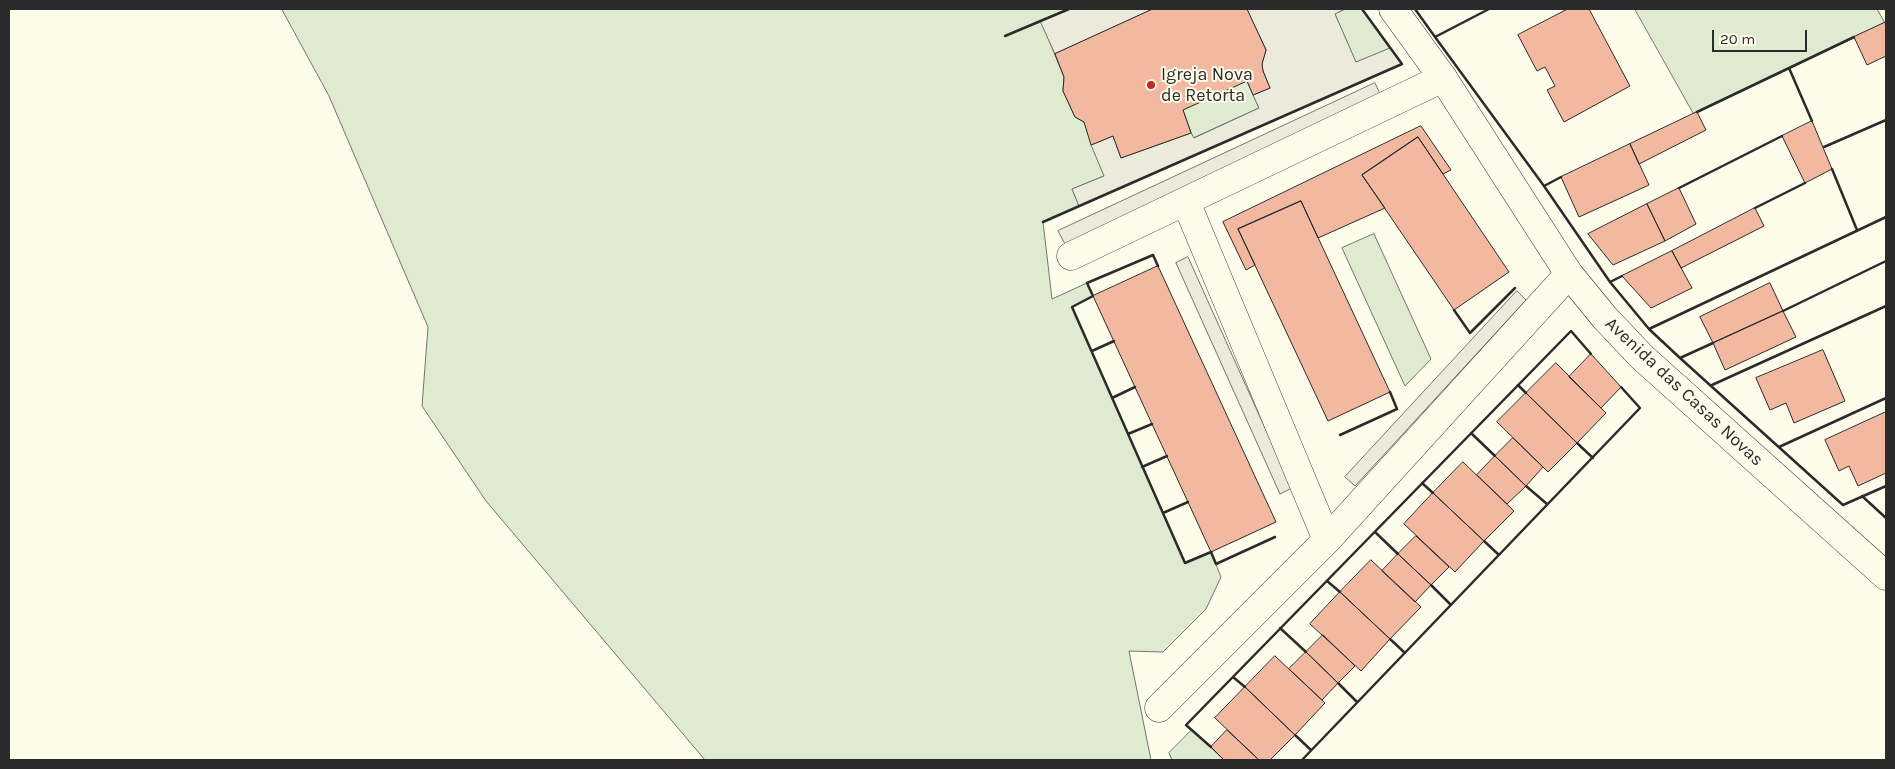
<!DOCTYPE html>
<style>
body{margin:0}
#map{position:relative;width:1895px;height:769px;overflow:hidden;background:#fdfbea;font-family:Karla,sans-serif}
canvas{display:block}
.frame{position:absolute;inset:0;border:10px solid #2b2b2b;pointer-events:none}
.scale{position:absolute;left:1712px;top:30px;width:95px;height:22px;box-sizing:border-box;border:2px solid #2b2b2b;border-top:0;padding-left:6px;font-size:15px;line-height:18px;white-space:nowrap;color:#2b2b2b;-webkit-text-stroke:4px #fdfbea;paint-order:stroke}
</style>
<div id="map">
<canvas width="1895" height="769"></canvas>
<div class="frame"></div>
<div class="scale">20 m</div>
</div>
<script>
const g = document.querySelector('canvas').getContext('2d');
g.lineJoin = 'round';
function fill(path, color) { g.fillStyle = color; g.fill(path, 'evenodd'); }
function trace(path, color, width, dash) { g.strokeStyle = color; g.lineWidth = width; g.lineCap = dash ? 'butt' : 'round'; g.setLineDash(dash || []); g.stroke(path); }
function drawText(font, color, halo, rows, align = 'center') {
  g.font = font + ' Karla,sans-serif'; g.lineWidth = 4; g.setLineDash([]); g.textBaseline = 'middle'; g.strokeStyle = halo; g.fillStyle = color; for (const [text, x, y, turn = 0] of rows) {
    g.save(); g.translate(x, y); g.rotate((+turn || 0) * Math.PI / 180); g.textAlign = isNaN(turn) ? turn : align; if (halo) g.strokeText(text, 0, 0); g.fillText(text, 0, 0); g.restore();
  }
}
const green = new Path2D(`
 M282 9H1069L1041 21 1064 77 1063 91 1075 117 1084 122 1104 176 1072 189 1079 206 1043 222 1052 299 1087 283 1093 296 1072 307 1185 562 1211 552 1221 577 1206 609 1163 652 1129 651 1151 760H705L486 501 422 406 428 327 329 96Z
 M1346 9H1362L1390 48 1356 63 1335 14Z
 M1635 9H1877L1885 23 1694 114Z
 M1247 81 1259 108 1193 138 1183 110Z
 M1374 234 1431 359 1405 386 1342 248Z
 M1192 730 1224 760H1172L1169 753Z`);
fill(green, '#deebd1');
trace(green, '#74746e', 1);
const parking = new Path2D(`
 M1069 9H1153L1055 54 1040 21Z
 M1247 9H1342L1343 10 1335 14 1356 62 1390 48 1402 64 1079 206 1072 189 1104 176 1091 145 1113 136 1121 158 1191 133 1194 138 1259 108 1253 95 1270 88 1263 71 1262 64 1266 50Z
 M1375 83 1381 96 1065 244 1058 231Z
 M1188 257 1292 488 1280 494 1176 263Z
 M1517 291 1526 300 1355 486 1345 477Z`);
fill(parking, '#eceadb');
trace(parking, '#74746e', 1);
const building = new Path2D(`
 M1153 9H1247L1266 50 1262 64 1263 71 1270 88 1253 95 1247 81 1183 110 1191 133 1121 158 1113 136 1091 145 1084 122 1075 117 1063 91 1064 77 1055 54Z
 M1568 9H1589L1630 86 1564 122 1547 90 1555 86 1545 67 1537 71 1518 35Z
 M1886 22V56L1867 65 1854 37Z
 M1697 112 1706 130 1639 164 1630 144Z
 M1812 121 1832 169 1805 183 1782 136Z
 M1421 126 1451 170 1443 174 1418 137 1362 175 1385 208 1318 238 1301 201 1238 229 1255 265 1246 270 1223 222Z
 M1418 137 1509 272 1454 310 1362 175Z
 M1630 144 1649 185 1579 217 1561 177Z
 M1679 188 1696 224 1665 241 1647 204Z
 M1301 201 1390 392 1328 421 1238 229Z
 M1647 204 1665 241 1613 265 1588 234Z
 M1755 208 1764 226 1681 268 1672 251Z
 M1672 251 1692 288 1651 308 1622 276Z
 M1158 266 1276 522 1211 552 1093 296Z
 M1770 283 1783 311 1713 343 1700 317Z
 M1783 311 1796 337 1725 370 1713 343Z
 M1823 350 1845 401 1794 423 1786 403 1770 410 1756 378Z
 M1591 354 1621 387 1601 408 1569 377Z
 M1556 363 1606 413 1577 443 1526 393Z
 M1526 393 1577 443 1548 472 1497 422Z
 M1886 412V473L1858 486 1849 466 1839 471 1825 440Z
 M1513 438 1543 467 1526 486 1495 456Z
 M1495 456 1526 486 1507 504 1477 475Z
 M1463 462 1514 511 1484 541 1433 493Z
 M1433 493 1484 541 1455 572 1404 524Z
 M1416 536 1449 567 1431 585 1398 554Z
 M1398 554 1431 585 1415 602 1382 571Z
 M1371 560 1421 607 1390 639 1340 592Z
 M1340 592 1390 639 1361 671 1310 624Z
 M1323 635 1355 666 1338 683 1306 652Z
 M1306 652 1338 683 1322 700 1289 669Z
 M1275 656 1325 703 1295 735 1245 687Z
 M1245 687 1295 735 1270 760H1259L1215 718Z
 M1227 730 1259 760H1224L1211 747Z`);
fill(building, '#f2b8a0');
trace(building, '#2b2b2b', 1);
const street = new Path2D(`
 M1186 202 1327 540
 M1071 256 1443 78
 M1159 708 1327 540 1569 274`);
const secondary = new Path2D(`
 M1393 9 1443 78 1569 274 1605 318 1642 357 1886 576`);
trace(street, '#2b2b2b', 29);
trace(secondary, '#2b2b2b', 29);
trace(street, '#fdfbea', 28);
trace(secondary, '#fdfbea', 28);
trace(new Path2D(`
 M1415 9 1435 37 1489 9
 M1005 36 1069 9
 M1435 37 1544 186 1610 282 1649 329 1680 358 1843 505 1886 486
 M1789 68 1812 121
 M1697 112 1854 37
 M1824 147 1886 120
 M1832 169 1857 230
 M1544 186 1561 177
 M1679 188 1782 136
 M1755 208 1805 183
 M1043 222 1402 64 1362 9
 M1158 266 1153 255 1087 283 1093 296 1072 307 1185 563 1211 552 1216 564 1275 537
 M1610 282 1622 276
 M1454 310 1470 333 1515 288
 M1783 311 1886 261
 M1649 329 1886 217
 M1092 351 1114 341
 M1680 358 1713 343
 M1518 385 1526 393
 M1712 385 1886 306
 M1112 398 1135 387
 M1471 433 1495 456
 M1128 434 1152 424
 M1340 435 1397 409 1390 392
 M1577 443 1593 458
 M1779 447 1886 398
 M1142 467 1167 456
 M1422 483 1433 493
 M1526 486 1547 504
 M1862 496 1886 518
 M1163 513 1188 502
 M1375 532 1398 554
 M1484 541 1499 555
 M1327 581 1340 592
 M1431 585 1451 605
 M1280 628 1306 652
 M1390 639 1405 653
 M1233 677 1245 687
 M1338 683 1357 702
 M1295 735 1311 750
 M1211 747 1186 725 1571 331 1591 354
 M1302 760 1640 408 1621 387`), '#2b2b2b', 2.5);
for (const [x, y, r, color] of [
 [1151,85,5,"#c62828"]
]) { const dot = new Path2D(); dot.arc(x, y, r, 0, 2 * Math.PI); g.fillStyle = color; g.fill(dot); trace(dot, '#fdfbea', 2); }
drawText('18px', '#2b2b2b', '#fdfbea', [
 ["Igreja Nova",1161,75],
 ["de Retorta",1161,96]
], 'left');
drawText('18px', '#2b2b2b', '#fdfbea', [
 ["Avenida das Casas Novas",1684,392,43]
]);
</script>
